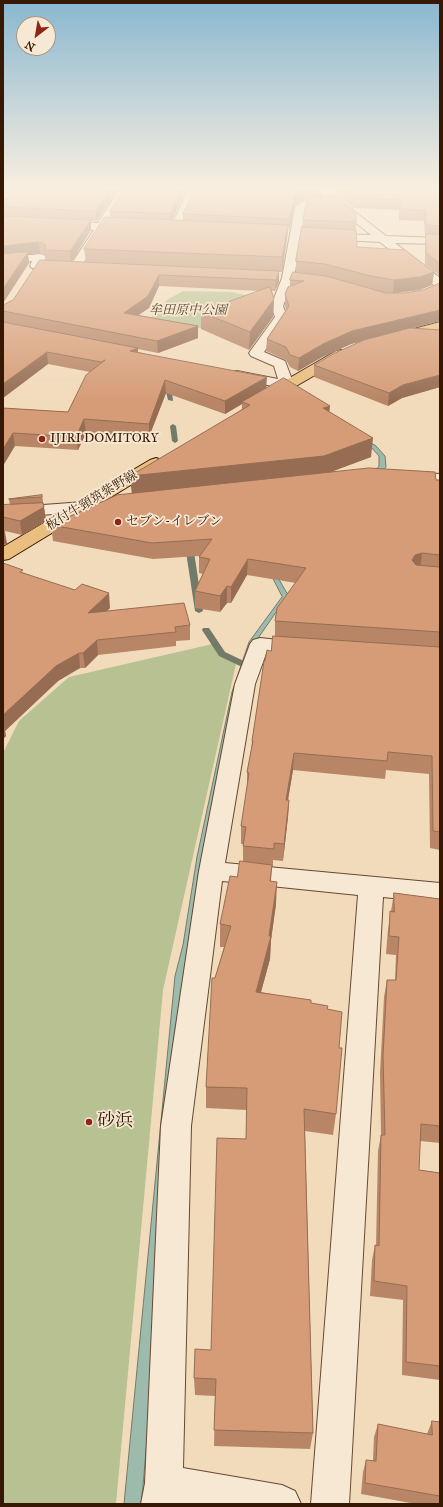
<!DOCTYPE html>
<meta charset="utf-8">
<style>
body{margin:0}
#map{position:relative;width:443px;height:1507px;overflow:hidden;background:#f2dbbb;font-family:"IM FELL Great Primer",serif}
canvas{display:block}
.frame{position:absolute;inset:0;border:4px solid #361804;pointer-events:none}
.north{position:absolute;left:16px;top:16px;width:40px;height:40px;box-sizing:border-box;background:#f7e8d3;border:1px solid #aa9580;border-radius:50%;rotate:211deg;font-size:11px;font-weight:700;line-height:16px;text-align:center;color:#361804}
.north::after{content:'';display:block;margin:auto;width:14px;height:18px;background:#8f2418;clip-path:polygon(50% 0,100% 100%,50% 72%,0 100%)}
</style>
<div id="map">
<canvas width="443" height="1507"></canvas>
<div class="frame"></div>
<div class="north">N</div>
</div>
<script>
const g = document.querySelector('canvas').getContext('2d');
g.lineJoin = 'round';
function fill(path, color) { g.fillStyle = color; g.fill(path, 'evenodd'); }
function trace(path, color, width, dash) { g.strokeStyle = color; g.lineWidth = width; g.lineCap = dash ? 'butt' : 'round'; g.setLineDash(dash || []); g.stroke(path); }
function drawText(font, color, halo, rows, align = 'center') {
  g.font = font + ' "IM FELL Great Primer","Noto Serif JP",serif'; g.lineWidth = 3.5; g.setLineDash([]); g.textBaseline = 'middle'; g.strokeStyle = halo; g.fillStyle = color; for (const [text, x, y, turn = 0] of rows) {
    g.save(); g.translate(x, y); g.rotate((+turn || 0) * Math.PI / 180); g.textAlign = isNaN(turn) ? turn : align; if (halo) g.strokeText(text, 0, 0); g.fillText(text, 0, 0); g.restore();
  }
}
fill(new Path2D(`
 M183 291 231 292 270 300 214 324 182 333 144 325 167 300Z
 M217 643 236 664 163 990 116 1504H3V753L19 721 69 677Z`), '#b7c192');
const water = new Path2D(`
 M293 395 376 446 385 456 386 467 379 475 373 473 379 466V456L371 447Z
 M272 576H277L288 595 254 644 180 1052 143 1486 141 1504H124L175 976 183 945 197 857 232 692 249 642 282 597Z`);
fill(water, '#9cbbac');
trace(water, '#737a69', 1);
fill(new Path2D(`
 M169 390 172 392 173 401 168 400 166 392Z
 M173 424 176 426 178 441 175 443 172 441 170 426Z
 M187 550H190L194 552 203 611 199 613 195 611 186 552Z
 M203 628H209L225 652 246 662 247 664 246 666H240L219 656 202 630Z`), '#737a69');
const minor = new Path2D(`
 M119 190H129L108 224 129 225 134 228 129 231 104 230 79 270 75 272 70 269 65 270 36 269 32 268 30 266 32 261 3 264V258L40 254 44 255 46 257 43 263 65 264 70 266 94 230 3 225V219L98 223Z
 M188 190H198L179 231 178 233H170L169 231Z
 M332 196 336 197 386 236 440 238V244L395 243 440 278V288L436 287 380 242 323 239 321 237 327 234 371 235 330 202 305 209 294 278 283 306 287 317 264 352 285 361 294 385 292 388 287 389 232 378 230 375 232 372 237 371 278 379 274 366 251 356 249 353 275 317 271 306 282 278 295 207C302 199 321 198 332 196Z
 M405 472 440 474V484L399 480 397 477 399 474Z
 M97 501 103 502 105 506 103 510 3 518V508Z
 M260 638 308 643 311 647 308 651 301 653 267 651 255 684 225 863 440 883V903L383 897 349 1504H311L358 895 222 881 191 1126 183 1468 282 1485 295 1491 301 1504H141L145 1483 161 1126 199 871 235 684 250 644 253 640Z`);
const major = new Path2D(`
 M440 322V330L400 341 395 340 393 337 395 334Z
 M341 350 346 351 348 354 346 357 272 400 267 401 262 400 260 397 262 394 336 351Z
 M156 458 162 460 164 463 162 466 9 559 3 560V547L150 460Z`);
trace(minor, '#654932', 2);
trace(major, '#361804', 2);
fill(minor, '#f7e8d3');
fill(major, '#e9be7e');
fill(new Path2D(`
 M117 190 97 221H91V230L72 262H86L84 249 110 217V211L186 190 172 220H183V214L322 196 356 222V230L357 247 434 272 432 285 419 290 397 293 413 328 440 330V387L402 398 388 406 314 377V365L361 341 351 344 322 357 298 371 290 367 286 360 266 351 267 339 286 310 285 306V294L290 286V280L296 272V261L303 227V220L307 200 296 204 289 229H288L287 239 282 272H279V282L275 291H272L274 299 273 317 249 350 201 329V312L261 291 159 286 149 308 138 315 198 326V338L158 353 138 349V352L266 388 329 412 371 457 332 471 440 480V850L430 848 429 774 386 770 385 779 293 770 288 800H289L288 817 283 861 273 860V866H272L271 881 276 904 271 940 270 959 261 992 311 1003 327 1009 339 1048 336 1114 333 1135 305 1131 313 1433 310 1449 214 1446 215 1396 195 1395 194 1378 211 1350 246 1139 247 1110 206 1108V1087L215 978 224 947H220V924L243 862V844H241V826L247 790V772L251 750 252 741 265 661 271 651 275 636V621L296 583 247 575 231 603H227L220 612 195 608V591L203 574 199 573V556L153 559 53 541 51 525 132 493 242 409V404L225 414 166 393 149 437 86 433 78 450 15 446 3 408 68 412 90 372 48 364 3 398V305L13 300 45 260V255L40 253 28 254 29 263 3 303V199Z
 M330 190H440V276L425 264V245L426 236H425L424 221 399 220V210L355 208V209Z
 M42 495 46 521 22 535 5 531 7 544 3 545V505H10L9 499Z
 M23 570V573L110 608 107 611 190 625V640L176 641V646L98 655 85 668H80L58 681 5 731 6 736 3 739Z
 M394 893 440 899V1143L420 1141 419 1170 440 1173V1380L402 1375 403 1300 370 1296 372 1260 375 1245H376L378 1151 381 1135 380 1073 384 997 387 980H395L396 955 386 954 388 929Z
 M432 1421 440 1422V1504H416L361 1494 363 1472 366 1460H373L374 1437 378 1424 427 1434Z`), '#b88666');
fill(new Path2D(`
 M3 190H10L3 198Z
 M110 190H117L97 221 96 211Z
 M181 190H186L170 224V214Z
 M309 190H322V196L296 204 289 229V219L296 193Z
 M91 220V230L71 262 70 251Z
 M288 225 287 239 282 272V257Z
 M39 242 40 253 28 254 29 263 3 303V246Z
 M279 271V282L275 291 276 280Z
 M434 272 432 285 419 290 393 293 394 280Z
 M159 275V286L149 308 124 325V313Z
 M274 299 273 317 249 350 250 332Z
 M440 310V321L351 344 322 357 298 371 299 358 323 344 352 331Z
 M198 326V338L158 353 157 341Z
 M138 348V361L130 351Z
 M47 352 48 364 3 398V384Z
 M440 375V387L402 398 388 406 389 393 403 385Z
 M267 377 266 390 242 402V404L225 414V401Z
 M165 380 166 393 149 437V424Z
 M330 406 328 425 323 408Z
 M84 419 86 433 78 450 76 437Z
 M13 433 15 446 3 466V449Z
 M373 438 371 457 323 475 132 496 130 476Z
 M44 507 46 521 22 535 20 521Z
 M3 530H4L7 544 3 545Z
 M422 553 420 570 412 560 415 555Z
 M248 559 247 575 231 603V587Z
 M227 586V603L220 612V596Z
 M109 593 110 608 89 628 88 613Z
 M97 640 98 655 85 668 83 653Z
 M79 653 80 668 58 681 5 731 6 736 3 739V715L56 666Z
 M294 753 293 770 285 817 286 800Z
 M289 800 288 817 283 861 284 844Z
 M277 882 276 904 271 940 270 959 255 1014 256 992 269 936Z`), '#966d53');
const building = new Path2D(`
 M14 190H110L96 211 3 207V199H6Z
 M124 190H181L170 214 110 211Z
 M195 190H309L296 193 289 219 183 214Z
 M344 190H440V226L426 225 425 210 400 209V200L356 198V199Z
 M331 194 356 214V222L303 220 307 200Z
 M3 216 91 220 70 251 44 250 46 245 39 242 3 246Z
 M105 217 288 225 282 257 84 249Z
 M302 227 356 230 357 247 405 250 434 272 420 277 394 280 371 276 325 264 296 261Z
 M426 234H440V264L426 253Z
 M28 252 3 289V254Z
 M40 260 279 271 276 280 159 275 148 296 124 313 198 326 157 341 3 311V305L13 300Z
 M293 272 326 276 386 293H405L423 290 440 283V310L352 331 323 344 299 358 290 355 286 347 267 339 289 306 285 294 288 287 304 281 290 280Z
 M270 287 274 299 250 332 201 312Z
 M3 322 138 348 130 351 267 377 225 401 165 380 149 424 84 419 76 437 13 433 3 449V408L68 412 86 375 105 360 101 362 47 352 3 384Z
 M410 328 440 330V375L403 385 389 393 314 365 335 353 364 340Z
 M284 378 330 406 323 408 373 438 324 456 130 476 250 405 242 402Z
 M369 468 435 472 436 480H440V555L422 553 415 555 412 560 416 565 440 567V632L275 621 277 608 306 568 248 559 231 587 227 586 220 596 195 591 210 559 199 557 212 539 152 543 51 525 117 495Z
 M42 495V497L9 499Z
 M43 503 44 507 20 521 3 517V505Z
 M3 563 23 570 20 572 75 590 82 584 109 593 88 613 184 603 190 625 175 627 176 632 97 640 83 653H79L56 666 3 715Z
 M273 636 440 647V832L433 831 432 756 388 752 387 761 294 753 286 800H289L284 844 274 843V849L243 846 246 827 241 826 249 773 247 772 253 741H252L264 661H265L267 650 271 651Z
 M240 861 272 865 270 881 277 882 269 936H271L256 992 311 1000V1003L328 1006 327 1009 342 1012 339 1048H342L336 1114 304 1109 313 1433 214 1430 216 1379 194 1378 195 1349 211 1350 217 1138 246 1139 247 1088 206 1087 212 978H215L231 926 220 924 230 876 237 877Z
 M394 893 440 899V1126L421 1124 419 1170 440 1173V1366L406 1362 407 1286 374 1281 375 1245 379 1246 381 1135H385L383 1056 387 980H396L399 937 389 936 390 911 394 912Z
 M432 1421 440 1422V1496L365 1483 366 1460 376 1461 378 1424 432 1435Z`);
fill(building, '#d69c77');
trace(building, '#966d53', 1);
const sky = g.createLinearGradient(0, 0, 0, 401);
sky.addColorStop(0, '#89b7d0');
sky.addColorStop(0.47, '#f9efe0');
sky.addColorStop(1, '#f9efe000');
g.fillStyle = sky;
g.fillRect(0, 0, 443, 401);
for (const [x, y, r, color] of [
 [42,439,4,"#8f2418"],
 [118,522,4,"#8f2418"],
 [89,1122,4,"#8f2418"]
]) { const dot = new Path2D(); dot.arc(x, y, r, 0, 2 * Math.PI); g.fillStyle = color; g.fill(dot); trace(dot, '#f7e8d3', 1.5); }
drawText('italic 13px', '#5d4b2f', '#f7e8d3', [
 ["牟田原中公園",188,311]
]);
drawText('13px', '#361804', '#f7e8d3', [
 ["IJIRI DOMITORY",50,439],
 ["セブン-イレブン",126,522]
], 'left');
drawText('13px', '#361804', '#f7e8d3', [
 ["板付牛頸筑紫野線",92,501,-31]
]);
drawText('18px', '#361804', '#f7e8d3', [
 ["砂浜",97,1122]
], 'left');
</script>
